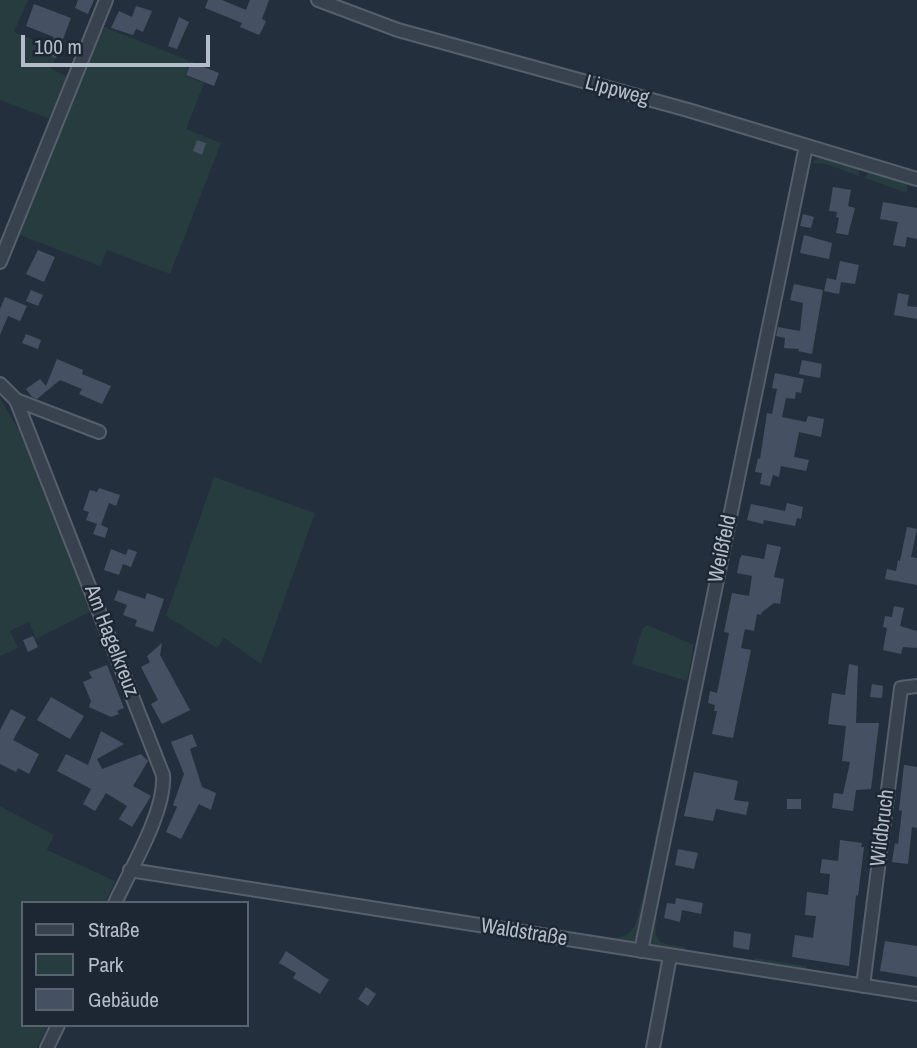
<!DOCTYPE html>
<meta charset="utf-8">
<style>
body{margin:0}
#map{position:relative;width:917px;height:1048px;overflow:hidden;background:#242f3e;font-family:"Archivo Narrow",sans-serif}
canvas{display:block}
.legend{position:absolute;left:21px;top:901px;width:228px;height:126px;box-sizing:border-box;background:#1d2633;border:2px solid #59626f;margin:0;padding:9px 12px;list-style:none;font-size:21px;color:#b4bcc9}
.legend li{display:flex;align-items:center;gap:14px;height:35px}
.legend b{width:35px;border:2px solid #59626f}
.scale{position:absolute;left:21px;top:35px;width:189px;height:32px;box-sizing:border-box;border:4px solid #b4bcc9;border-top:0;padding-left:9px;font-size:21px;line-height:24px;white-space:nowrap;color:#b4bcc9;-webkit-text-stroke:5px #1d2633;paint-order:stroke}
</style>
<div id="map">
<canvas width="917" height="1048"></canvas>
<ul class="legend">
<li><b style="height:9px;background:#38414e"></b>Straße</li>
<li><b style="height:19px;background:#263c3f"></b>Park</li>
<li><b style="height:19px;background:#455162"></b>Gebäude</li>
</ul>
<div class="scale">100 m</div>
</div>
<script>
const g = document.querySelector('canvas').getContext('2d');
g.lineJoin = 'round';
function fill(path, color) { g.fillStyle = color; g.fill(path, 'evenodd'); }
function trace(path, color, width, dash) { g.strokeStyle = color; g.lineWidth = width; g.lineCap = dash ? 'butt' : 'round'; g.setLineDash(dash || []); g.stroke(path); }
function drawText(font, color, halo, rows, align = 'center') {
  g.font = font + ' "Archivo Narrow",sans-serif'; g.lineWidth = 5; g.setLineDash([]); g.textBaseline = 'middle'; g.strokeStyle = halo; g.fillStyle = color; for (const [text, x, y, turn = 0] of rows) {
    g.save(); g.translate(x, y); g.rotate((+turn || 0) * Math.PI / 180); g.textAlign = isNaN(turn) ? turn : align; if (halo) g.strokeText(text, 0, 0); g.fillText(text, 0, 0); g.restore();
  }
}
fill(new Path2D(`
 M0 0H28L14 32 59 50 51 69 71 78 53 120 0 100Z
 M102 26 190 61 185 76 204 83 186 129 221 143 170 274 107 250 100 266 15 233Z
 M824 157 860 168 859 176 826 164 811 163 816 159Z
 M869 171 905 183 907 185V193L865 178Z
 M0 398 22 436 91 611 36 639 29 622 10 631 18 648 0 656Z
 M214 477 315 513 261 664 224 638 217 648 166 616Z
 M647 625 694 645 687 681 632 664 642 629Z
 M688 681 692 682 639 936 633 944 599 939C638 939 634 928 643 896Z
 M0 806 54 835 47 850 115 881 105 903H23V1025H48L37 1048H0Z
 M657 919C652 945 663 944 685 947L683 954 654 948 651 944 652 923Z
 M754 958 807 966 805 972 753 964Z`), '#263c3f');
fill(new Path2D(`
 M78 0H94L88 14 75 8Z
 M208 0H222L246 10 250 0H269L262 19 266 21 262 30 259 35 240 27 242 23 205 8Z
 M34 4 71 18 56 58 48 55 54 37 26 26Z
 M136 6 152 11 143 32 136 29 133 35 111 28 119 11 132 17Z
 M179 17 189 22 177 49 168 46Z
 M191 62 219 73 214 86 186 75Z
 M197 140 206 143 202 155 193 151Z
 M833 187 851 190 848 206 855 208 848 235 836 233 839 218 836 217 837 212 829 211Z
 M883 202 917 208V239L907 237 905 247 893 245 898 222 880 219Z
 M803 214 814 217 811 228 800 226Z
 M804 235 832 243 829 259 800 253Z
 M38 250 55 257 44 282 26 274Z
 M840 261 859 265 855 284 841 282 839 294 824 291 827 278 836 280Z
 M794 284 823 290 812 354 798 351 799 349 784 348 785 338 776 336 778 327 800 331 803 303 790 300Z
 M31 290 43 295 38 306 26 301Z
 M898 293 909 295 907 306 917 307V319L894 315Z
 M5 297 27 306 20 321 8 316 0 335V309Z
 M26 334 41 340 38 349 22 343Z
 M57 359 83 370 82 374 111 386 102 404 79 394 82 389 60 380 37 399 32 397 26 389 40 379 46 386Z
 M802 360 822 364 820 378 799 374Z
 M775 373 804 379 801 393 796 392 795 399 786 398 782 417 806 422 808 416 824 419 821 437 799 432 794 457 809 460 806 471 781 466 779 477 773 475 770 486 760 484 762 473 755 472 758 458 760 459 767 413 772 414 777 389 772 388Z
 M99 488 120 495 116 506 109 503 101 525 108 528 105 538 93 534 97 524 86 520 89 512 83 510 90 490 97 492Z
 M787 503 803 507 801 519 797 518 795 526 764 520 763 524 747 520 751 504 785 511Z
 M907 527 917 529 911 557 917 558V585L885 579 887 569 896 571 898 560 900 561Z
 M767 544 781 547 774 577 784 579 780 604 774 603 762 612 761 615 757 614 754 631 745 629 741 648 751 650 733 738 712 734 717 711H714L715 705 708 703 710 691 717 693 729 633 724 632 732 593 749 596 752 576 737 573 740 558 742 555 764 559Z
 M111 549 126 555 128 549 137 552 131 567 123 564 119 575 104 570Z
 M118 590 145 599 147 593 164 599 153 632 135 626 137 620 123 615 127 605 114 600Z
 M894 606 904 608 900 626 917 631V648L903 647 901 654 883 650 887 628 883 627 885 616 892 617Z
 M33 636 38 647 28 652 23 640Z
 M162 643 160 655 190 710 162 724 151 704 158 700 141 667 150 662 147 656Z
 M849 664 858 666 856 723H879L871 789 856 790 853 811 832 808 834 793 843 794 850 762 842 761 846 726 828 724 832 693 845 695Z
 M107 665 124 708 117 711 119 714 111 717 89 707 91 701 83 682 92 678 89 672Z
 M872 684 883 686 882 698 870 697Z
 M51 697 84 716 70 739 37 720Z
 M11 709 26 717 13 740 39 754 29 774 18 768 16 772 0 764V730Z
 M101 731 124 744 97 759 102 769 141 754 148 761 133 786 151 796 132 827 119 819 127 806 106 793 95 811 83 804 91 789 57 771 66 754 88 765Z
 M192 734 197 746 190 749 202 787 216 793 211 810 199 804 181 839 166 832 177 807 173 805 184 774 171 742Z
 M904 765 917 767V828L912 827 908 864 892 862 895 843 898 844 902 811 899 810Z
 M694 772 738 781 734 800 749 802 746 815 716 809 713 821 684 816Z
 M787 799H801V809H787Z
 M840 840 862 843 861 847H864L858 896 856 895 849 966 792 957 795 935 813 938 816 916 805 915 807 892 828 895 830 874 820 873 822 859 838 861Z
 M678 849 698 853 694 869 675 865Z
 M676 898 703 903 701 914 682 910 680 922 664 918 667 903 675 904Z
 M734 931 751 934 749 950 733 947Z
 M885 941 917 946V977L880 971Z
 M286 951 329 980 320 994 293 978 296 973 279 963Z
 M366 987 376 994 368 1006 358 999Z`), '#455162');
const street = new Path2D(`
 M318 0 398 30 688 110 917 179
 M0 262 106 0
 M0 384 16 400 163 775C166 811 131 868 115 903
 M16 400 99 432
 M130 870 917 994
 M641 951 806 146
 M863 986 901 688 917 686
 M47 1048 58 1025
 M653 1048 670 956`);
trace(street, '#565f6c', 16);
trace(street, '#38414e', 12);
drawText('21px', '#b4bcc9', '#1d2633', [
 ["Lippweg",617,91,15],
 ["Weißfeld",723,549,-78],
 ["Am Hagelkreuz",111,641,69],
 ["Wildbruch",883,828,-83],
 ["Waldstraße",524,933,9]
]);
</script>
